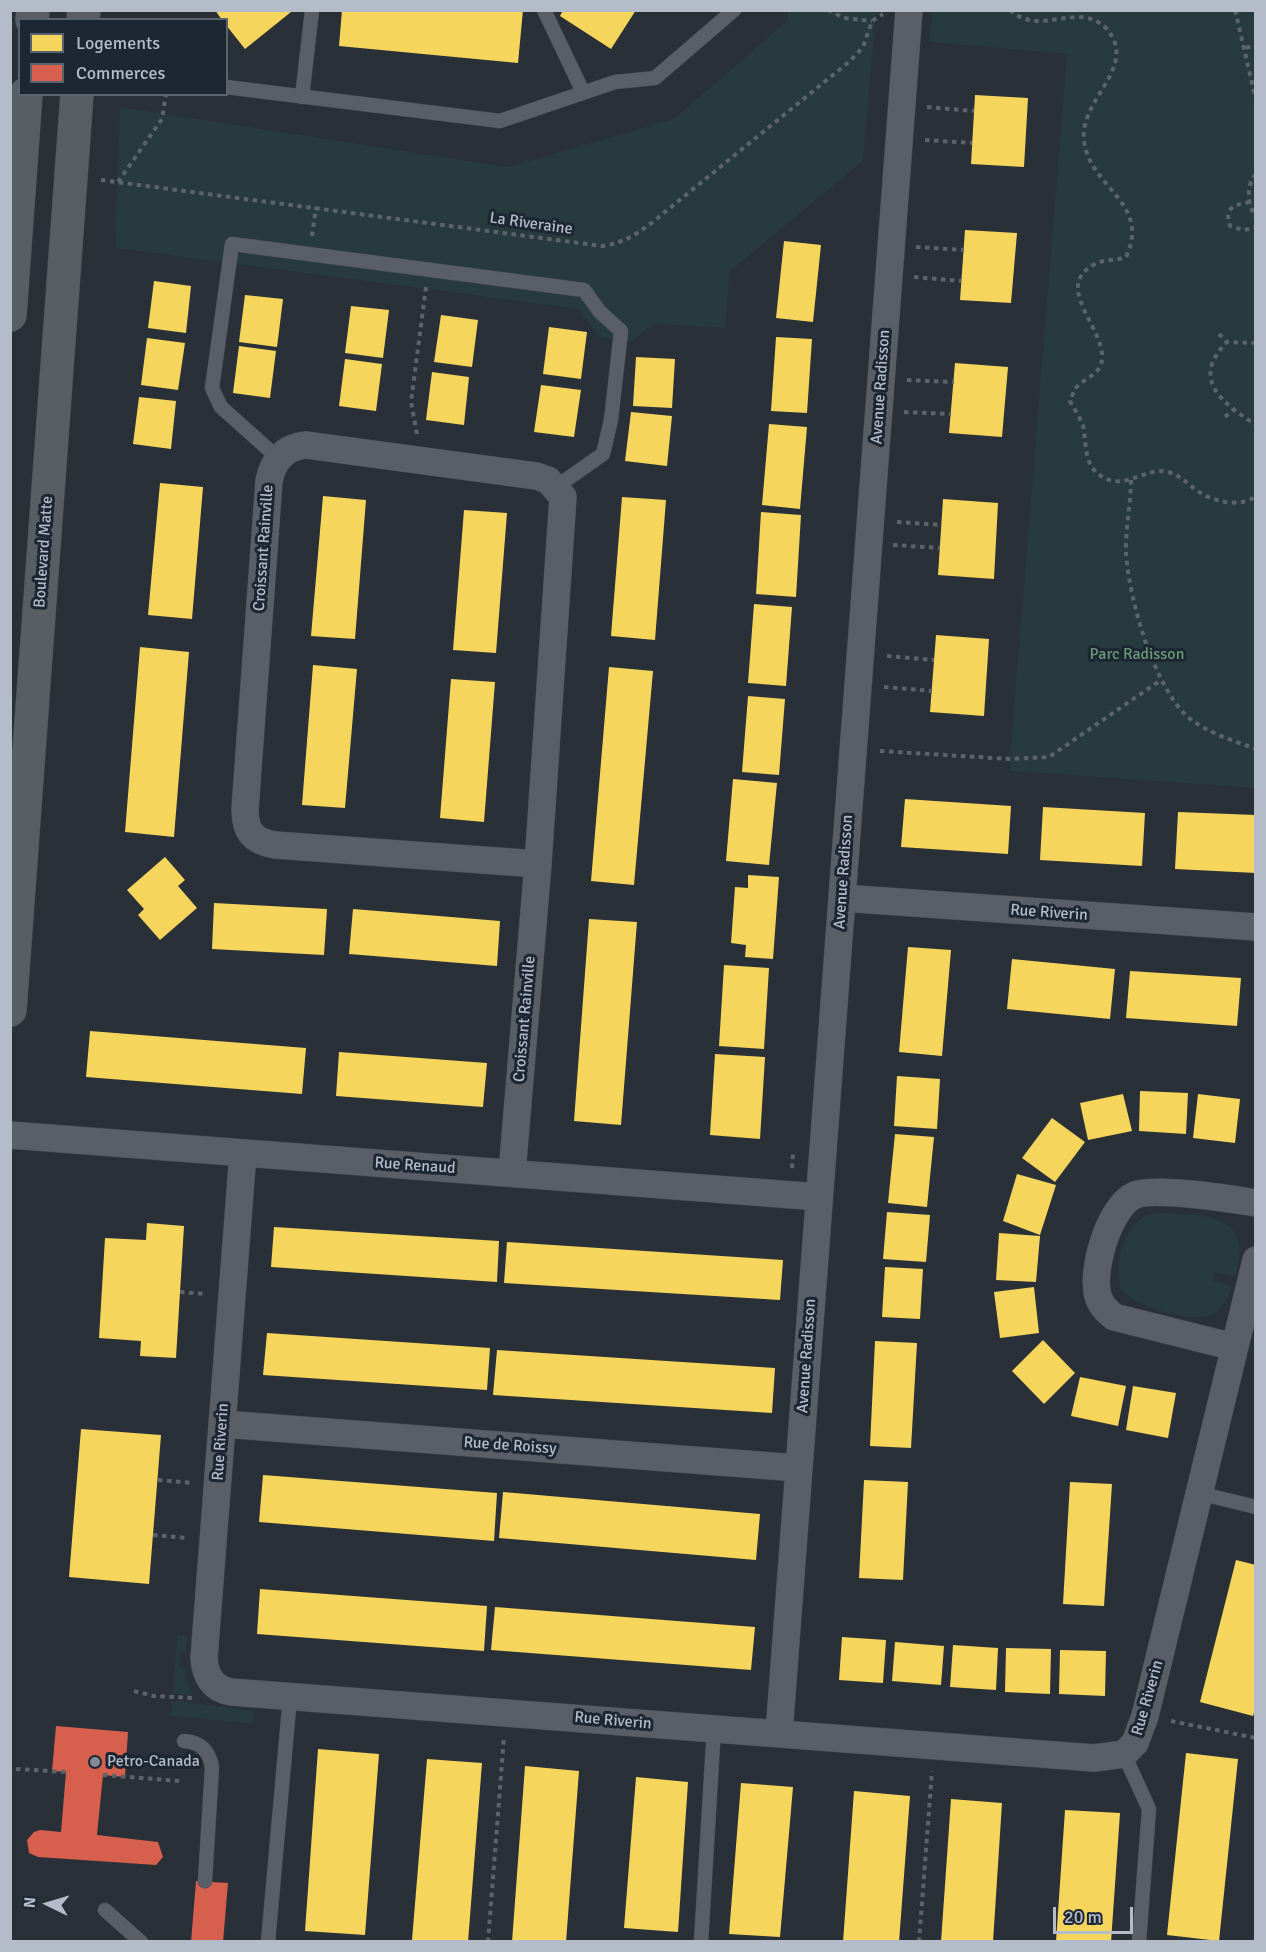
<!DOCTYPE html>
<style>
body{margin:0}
#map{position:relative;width:1266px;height:1952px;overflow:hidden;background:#2a3038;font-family:Signika,sans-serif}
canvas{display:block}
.frame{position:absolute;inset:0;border:12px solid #b4bcc9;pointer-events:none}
.legend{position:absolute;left:18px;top:18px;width:210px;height:78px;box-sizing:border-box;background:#1d2633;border:2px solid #59626f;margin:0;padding:8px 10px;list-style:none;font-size:18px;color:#b4bcc9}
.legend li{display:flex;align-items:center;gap:12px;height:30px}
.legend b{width:30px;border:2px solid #59626f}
.north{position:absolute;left:18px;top:1874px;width:60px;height:60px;-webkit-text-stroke:4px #1d2633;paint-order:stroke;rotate:275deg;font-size:16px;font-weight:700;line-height:24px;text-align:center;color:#b4bcc9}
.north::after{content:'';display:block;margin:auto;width:21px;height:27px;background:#b4bcc9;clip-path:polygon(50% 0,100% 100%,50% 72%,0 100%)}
.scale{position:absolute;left:1053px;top:1907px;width:80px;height:27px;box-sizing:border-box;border:3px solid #b4bcc9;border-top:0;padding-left:8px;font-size:18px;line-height:21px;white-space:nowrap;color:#b4bcc9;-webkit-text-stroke:4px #1d2633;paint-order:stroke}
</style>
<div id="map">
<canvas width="1266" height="1952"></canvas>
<div class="frame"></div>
<ul class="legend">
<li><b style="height:16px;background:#f6d55c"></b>Logements</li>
<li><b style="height:16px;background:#d6604d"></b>Commerces</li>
</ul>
<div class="north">N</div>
<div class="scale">20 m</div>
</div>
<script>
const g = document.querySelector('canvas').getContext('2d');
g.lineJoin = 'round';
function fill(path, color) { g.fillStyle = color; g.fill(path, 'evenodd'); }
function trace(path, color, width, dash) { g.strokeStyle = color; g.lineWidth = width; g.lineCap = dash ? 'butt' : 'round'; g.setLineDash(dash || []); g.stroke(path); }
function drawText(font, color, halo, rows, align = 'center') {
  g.font = font + ' Signika,sans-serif'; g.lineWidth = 6; g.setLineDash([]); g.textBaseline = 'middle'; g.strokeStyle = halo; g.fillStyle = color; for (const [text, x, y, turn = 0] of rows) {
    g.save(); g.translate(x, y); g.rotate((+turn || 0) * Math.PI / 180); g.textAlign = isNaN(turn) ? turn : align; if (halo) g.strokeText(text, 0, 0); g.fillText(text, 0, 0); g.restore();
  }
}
fill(new Path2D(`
 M788 11H876L863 161 730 271 725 328 653 324 632 341 600 338 579 309 115 248 120 107 508 167 674 119 788 20Z
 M932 11H1255V788L1009 771 1067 54 929 42Z
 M1167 1213C1193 1215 1237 1212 1240 1249 1240 1257 1237 1268 1235 1277L1214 1272 1213 1281 1232 1286C1229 1296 1225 1307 1215 1313 1194 1326 1138 1307 1122 1291 1113 1270 1121 1235 1139 1220 1147 1213 1157 1213 1167 1213Z
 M177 1635 187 1636 186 1653H180L179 1667 185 1668 186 1681 193 1695 173 1694Z
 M172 1700 254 1711 253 1724 171 1716Z`), '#273a3e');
fill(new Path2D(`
 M215 10H290L291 12 245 49 226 25V20H222Z
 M342 10H523L518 63 339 46Z
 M563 10H636L611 49 560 16Z
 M975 95 1028 98 1024 167 971 164Z
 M965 230 1017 233 1011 303 960 300Z
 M784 241 821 245 813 322 776 318Z
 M154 281 191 286 186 333 148 328Z
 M245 295 283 299 277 347 239 342Z
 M351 306 389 310 383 358 345 353Z
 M441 315 478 320 472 367 434 362Z
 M549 327 587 332 581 379 543 374Z
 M776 337 812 339 807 413 771 411Z
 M147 338 185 343 178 390 141 385Z
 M239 346 276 351 270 398 233 393Z
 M636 357 675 359 672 408 633 406Z
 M345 359 382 364 376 411 339 406Z
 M955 363 1008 367 1002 437 949 433Z
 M432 372 469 377 464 425 426 420Z
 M541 385 581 390 574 437 534 432Z
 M139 397 176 401 171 449 133 444Z
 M631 412 672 416 667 466 625 461Z
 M769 424 807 427 800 509 762 505Z
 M160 483 203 487 192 619 148 615Z
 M323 496 366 500 355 639 311 636Z
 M622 497 666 500 655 640 611 636Z
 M943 499 998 503 994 579 938 575Z
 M464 510 507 513 496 653 453 650Z
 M761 512 801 515 796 597 756 594Z
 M754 604 792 607 786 686 748 683Z
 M936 635 989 639 984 716 930 712Z
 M140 647 189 652 174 837 125 832Z
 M313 665 357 669 345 808 302 805Z
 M609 667 653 671 634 885 591 881Z
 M451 679 495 682 484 822 440 818Z
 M748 696 785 699 779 775 742 772Z
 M733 779 777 783 769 865 726 861Z
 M905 799 1011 806 1008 854 901 847Z
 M1043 807 1145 813 1142 866 1040 860Z
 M1178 812 1256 815V873L1175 869Z
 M165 857 185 880 178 886 197 908 160 940 138 915 144 909 127 890Z
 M748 875 779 877 773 959 745 957 746 945 731 943 735 887 748 888Z
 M214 903 327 909 324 955 212 949Z
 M353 909 500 921 497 966 349 954Z
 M589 919 637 922 621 1125 574 1121Z
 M908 947 951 950 942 1056 899 1052Z
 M1012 959 1115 969 1110 1019 1007 1009Z
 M724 965 769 968 764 1049 719 1046Z
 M1130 971 1241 978 1237 1026 1126 1018Z
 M90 1031 306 1048 302 1094 86 1077Z
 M339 1052 487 1063 483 1107 336 1096Z
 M715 1054 765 1057 760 1139 710 1135Z
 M897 1076 940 1079 937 1129 894 1126Z
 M1140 1091 1188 1093 1186 1134 1139 1131Z
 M1123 1094 1132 1131 1088 1140 1080 1103Z
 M1198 1094 1240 1099 1235 1143 1193 1138Z
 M1052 1118 1085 1142 1055 1182 1022 1158Z
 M895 1134 934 1137 927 1207 888 1203Z
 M1017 1174 1056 1185 1040 1235 1003 1221Z
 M887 1212 930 1215 926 1262 883 1259Z
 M147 1223 184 1226 176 1358 140 1356 141 1341 99 1338 105 1238 146 1240Z
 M274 1227 499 1241 497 1282 271 1267Z
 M999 1233 1040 1236 1036 1282 996 1280Z
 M507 1242 783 1260 780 1300 504 1283Z
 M885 1267 923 1269 920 1319 882 1317Z
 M1034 1287 1039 1333 1000 1338 994 1292Z
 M267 1333 490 1348 487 1390 263 1375Z
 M1043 1340 1075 1373 1044 1404 1012 1371Z
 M875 1341 917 1343 911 1448 870 1446Z
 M497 1350 775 1368 772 1413 493 1395Z
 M1080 1377 1126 1386 1118 1426 1071 1416Z
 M1133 1386 1176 1393 1168 1438 1126 1430Z
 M81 1429 161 1435 149 1584 69 1577Z
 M263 1475 497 1493 494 1541 259 1522Z
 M864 1480 908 1482 903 1580 859 1578Z
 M1070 1482 1112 1484 1104 1606 1063 1604Z
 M503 1492 760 1514 756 1560 499 1538Z
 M1236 1560 1256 1565V1706L1253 1716 1200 1702Z
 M260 1589 487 1606 484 1651 257 1634Z
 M495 1607 755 1627 751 1670 491 1650Z
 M842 1637 886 1640 883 1683 839 1680Z
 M895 1642 944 1646 941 1685 892 1681Z
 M953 1645 998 1648 996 1690 950 1687Z
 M1006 1648 1051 1649 1050 1694 1005 1692Z
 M1060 1650 1106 1651 1105 1696 1059 1694Z
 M318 1749 379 1754 365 1935 305 1931Z
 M1186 1753 1238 1759 1219 1941 1167 1935Z
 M427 1759 482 1763 468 1942 412 1940Z
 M525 1766 579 1771 566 1942H512Z
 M636 1777 688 1782 678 1932 624 1928Z
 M741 1783 793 1787 780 1937 729 1934Z
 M854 1791 910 1796 899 1942H843Z
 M951 1799 1002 1803 993 1942H941Z
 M1065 1810 1120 1813 1111 1942H1056Z`), '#f6d55c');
fill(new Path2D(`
 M56 1726 128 1732 125 1777 103 1775 97 1835 158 1842 163 1857 156 1865 38 1857 29 1853 27 1840 34 1832 40 1830 61 1832 66 1772 52 1771Z
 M196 1881 228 1883 223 1942H191Z`), '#d6604d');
const lane = new Path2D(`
 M544 10 583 92
 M226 87 500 121 615 82 655 78 734 10
 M302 97 312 10
 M278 458 221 407 212 388 232 244 584 290 600 312 621 331 611 420 603 454 556 487
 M1198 1493 1256 1507
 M184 1741C201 1742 209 1751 212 1767L205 1881
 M1124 1754 1149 1809 1139 1942
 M105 1910 141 1942
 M268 1942 290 1697
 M701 1942 714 1728`);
const street = new Path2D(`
 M842 898 1256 927
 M10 1135 819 1197
 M243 1153 204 1658C205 1676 213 1689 231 1692L1094 1758 1124 1754 1135 1743 1145 1716 1256 1260
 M512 1173 538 864 563 497 548 480 536 476 306 445C284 447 273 461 269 481L245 809C245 832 253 841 275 845L538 864
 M1234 1347 1114 1317C1108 1312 1102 1307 1099 1299 1089 1274 1109 1206 1135 1195 1155 1187 1232 1199 1256 1203
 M223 1424 798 1468
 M779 1733 909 10`);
const secondary = new Path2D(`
 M32 20 33 10
 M83 20 84 10
 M10 315 26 94
 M10 1010 77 94`);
trace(lane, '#484c53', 15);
trace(street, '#484c53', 28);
trace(secondary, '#484c53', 34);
trace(new Path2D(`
 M828 10 844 18 872 21
 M1010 10C1041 38 1077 0 1106 28 1140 67 1080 97 1084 140 1088 187 1152 202 1126 257 1116 261 1103 259 1095 264 1052 286 1104 327 1102 358 1102 375 1084 377 1075 389 1073 392 1072 398 1070 401 1074 409 1080 417 1083 426 1087 445 1083 464 1101 476 1125 492 1145 466 1168 472 1181 475 1188 485 1199 492 1215 502 1240 508 1256 496
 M1235 10 1256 100
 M1246 48 1256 45
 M927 107 974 111
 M925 140 972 143
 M1256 174C1245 187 1248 204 1256 218
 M101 180 602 246C624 243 637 234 654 221L850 61 863 47 872 21 883 14
 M118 182 162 119 166 94
 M1250 202C1234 205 1224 207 1230 226L1243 230 1256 228
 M312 236 316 207
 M916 247 964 250
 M914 277 961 281
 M1219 334 1227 342
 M1256 343 1227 342C1189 380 1224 404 1256 425
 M907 380 954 382
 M904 412 951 414
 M1225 417 1233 410
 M417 434 411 402 426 287
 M1131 480C1131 504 1125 530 1126 553 1129 599 1154 688 1189 718 1208 733 1234 741 1256 749
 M897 522 941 525
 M893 545 940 548
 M887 656 934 660
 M884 687 932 691
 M880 751 1010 759 1049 757 1161 680
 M792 1168 793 1154
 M180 1292 206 1294
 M158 1480 193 1483
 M153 1535 188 1538
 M134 1691 154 1696 192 1698
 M1171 1721 1256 1738
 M16 1769 66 1772
 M103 1775 180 1781
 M488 1942 504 1737
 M919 1942 932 1771`), '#5d636a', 4, [4.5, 4.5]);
trace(lane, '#5a5e66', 14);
trace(street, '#5a5e66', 27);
trace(secondary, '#595d64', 33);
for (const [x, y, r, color] of [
 [95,1762,6,"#848b96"]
]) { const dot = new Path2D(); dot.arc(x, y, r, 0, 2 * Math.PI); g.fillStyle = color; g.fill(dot); trace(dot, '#1d2633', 2); }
drawText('16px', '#b4bcc9', '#1d2633', [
 ["La Riveraine",531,224,8],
 ["Avenue Radisson",881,387,-86],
 ["Croissant Rainville",264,548,-86],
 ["Boulevard Matte",44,552,-86],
 ["Avenue Radisson",844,872,-86],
 ["Rue Riverin",1049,913,4],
 ["Croissant Rainville",525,1019,-85],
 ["Rue Renaud",415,1166,4],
 ["Avenue Radisson",807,1356,-86],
 ["Rue Riverin",221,1442,-86],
 ["Rue de Roissy",510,1446,4],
 ["Rue Riverin",1148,1698,-74],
 ["Rue Riverin",613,1721,5]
]);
drawText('16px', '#6b9a76', '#1d2633', [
 ["Parc Radisson",1137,655]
]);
drawText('16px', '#b4bcc9', '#1d2633', [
 ["Petro-Canada",107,1762]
], 'left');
</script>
